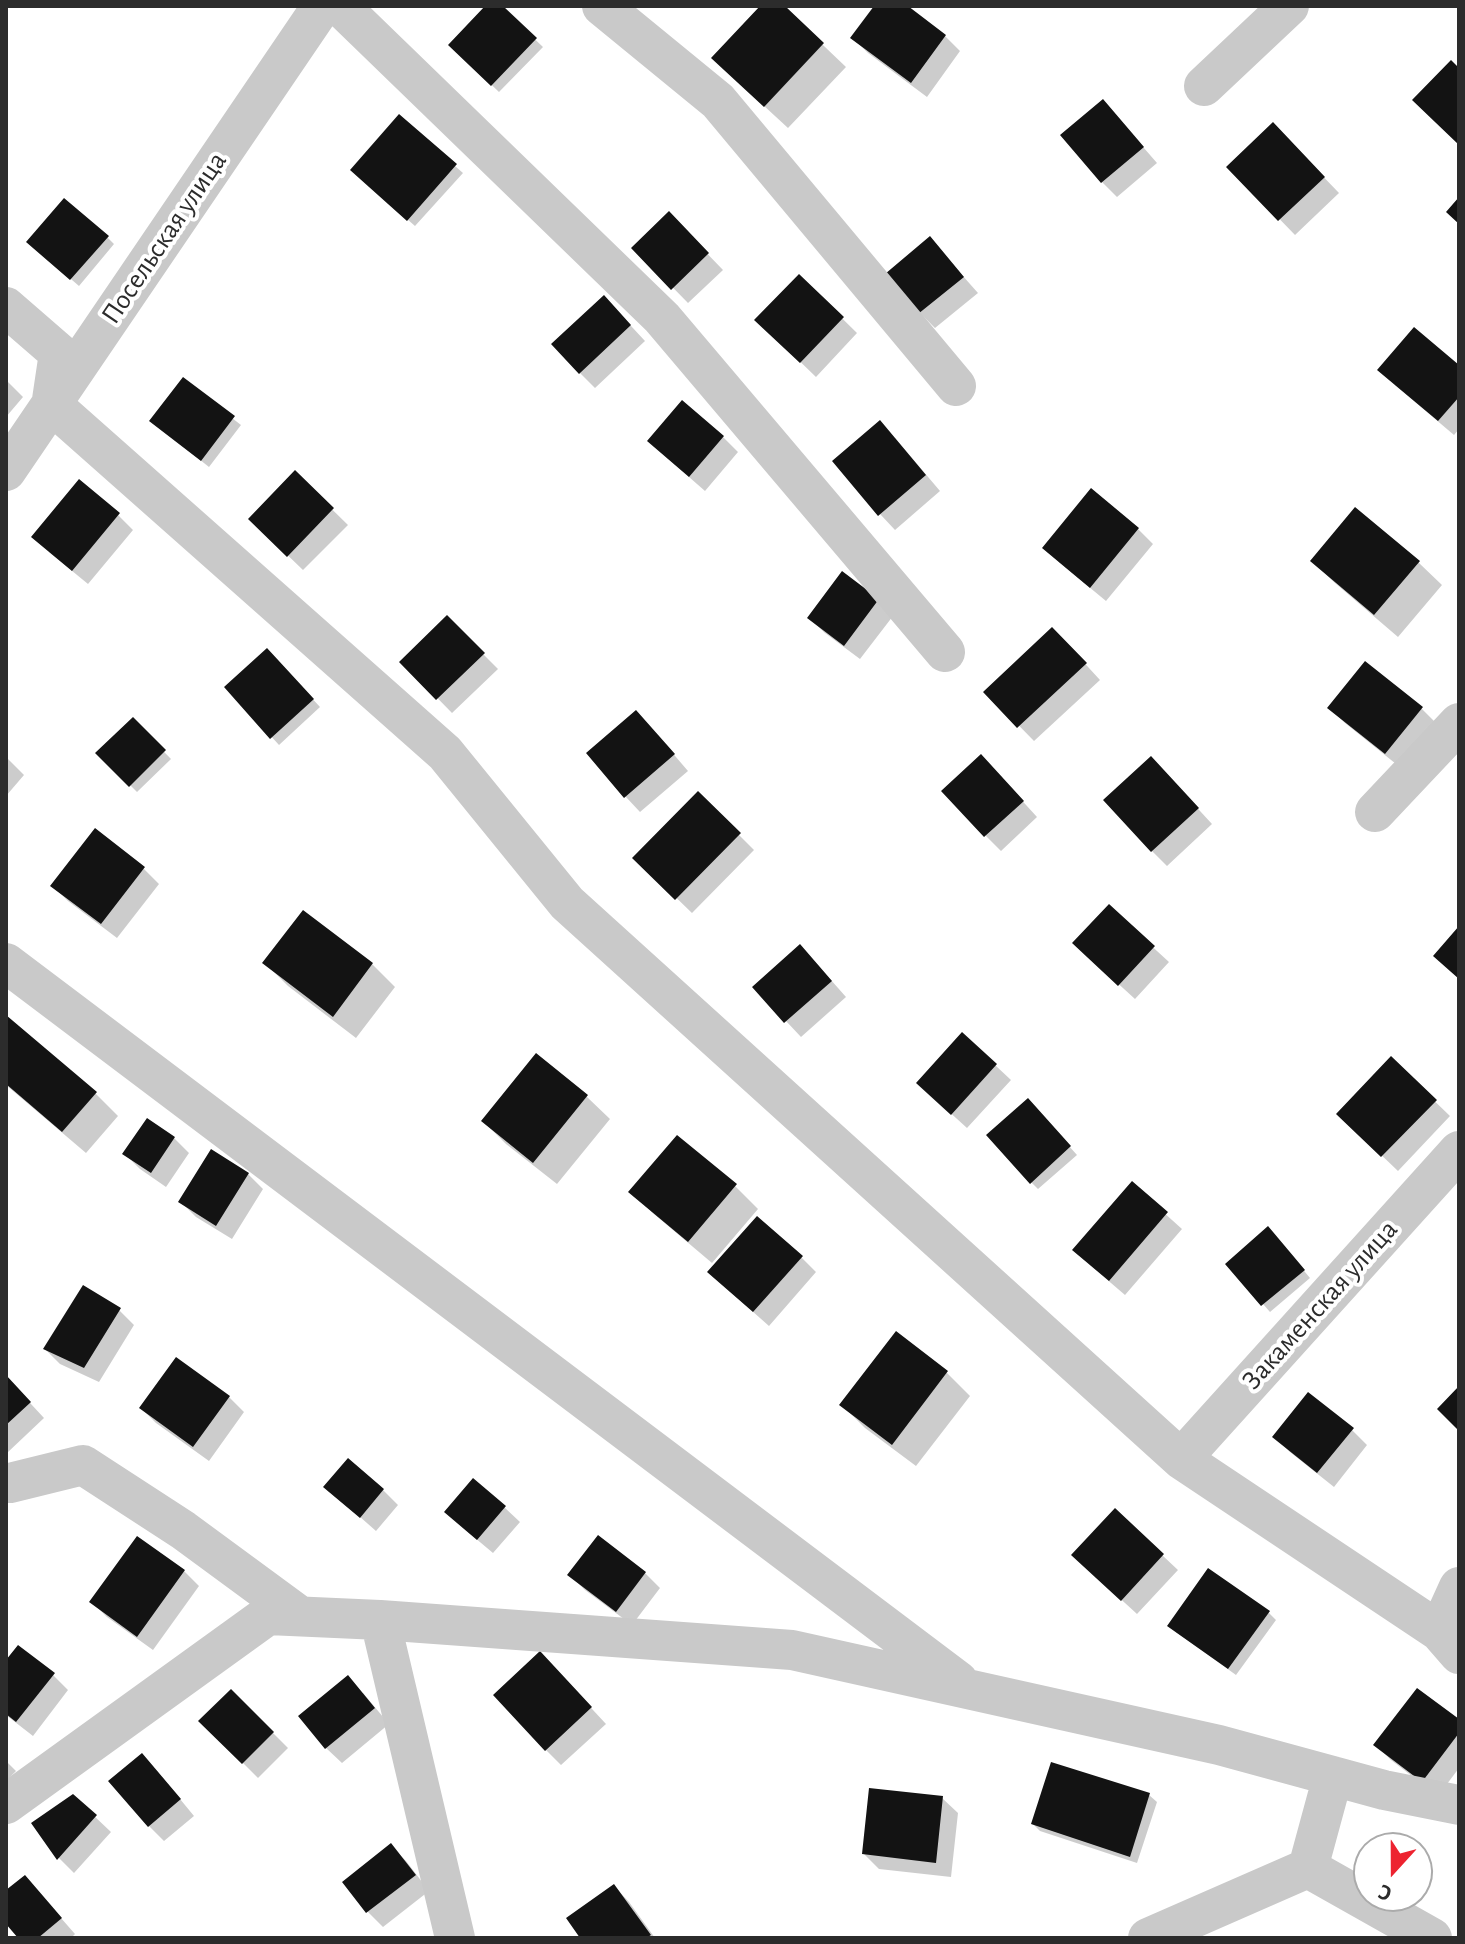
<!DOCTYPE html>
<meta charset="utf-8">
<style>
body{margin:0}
#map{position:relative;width:1465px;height:1944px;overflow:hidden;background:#fff;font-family:"Alegreya Sans",sans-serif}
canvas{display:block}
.frame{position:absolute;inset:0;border:8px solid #2c2c2c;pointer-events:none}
.north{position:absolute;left:1353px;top:1832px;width:80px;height:80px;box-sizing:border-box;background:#fff;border:2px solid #ababab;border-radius:50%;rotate:201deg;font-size:22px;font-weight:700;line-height:32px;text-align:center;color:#2c2c2c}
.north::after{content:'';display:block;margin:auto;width:28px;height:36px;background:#ed2330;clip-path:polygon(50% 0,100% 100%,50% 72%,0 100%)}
</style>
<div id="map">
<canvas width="1465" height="1944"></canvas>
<div class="frame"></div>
<div class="north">С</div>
</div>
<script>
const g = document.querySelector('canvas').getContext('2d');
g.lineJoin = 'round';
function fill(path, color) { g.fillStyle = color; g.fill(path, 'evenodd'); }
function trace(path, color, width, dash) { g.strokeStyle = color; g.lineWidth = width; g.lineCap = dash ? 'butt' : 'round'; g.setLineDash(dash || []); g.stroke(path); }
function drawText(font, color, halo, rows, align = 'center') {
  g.font = font + ' "Alegreya Sans",sans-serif'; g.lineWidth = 8; g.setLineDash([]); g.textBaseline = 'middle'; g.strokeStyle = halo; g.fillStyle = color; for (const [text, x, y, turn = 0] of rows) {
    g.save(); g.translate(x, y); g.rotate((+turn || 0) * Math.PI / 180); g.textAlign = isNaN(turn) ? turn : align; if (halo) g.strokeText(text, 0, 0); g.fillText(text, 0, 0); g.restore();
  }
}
fill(new Path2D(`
 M488 6H500L543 47 499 92 450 45Z
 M763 6H782L846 67 788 128 737 81Z
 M876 6H904L945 36 960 51 927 97 868 53 853 38Z
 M1103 101 1157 163 1117 197 1102 182Z
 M399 117 463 173 415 226 359 177Z
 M1288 140 1339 193 1295 235 1229 167Z
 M669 214 723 270 688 303 634 248Z
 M107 237 114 244 79 286 36 249Z
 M930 239 978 293 935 328 920 313Z
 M799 276 857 333 816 377 757 320Z
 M619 313 645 341 595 388 580 373Z
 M1459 368V429L1454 435 1395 385Z
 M6 380 23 397 6 417Z
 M183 380 241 425 209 467 151 421Z
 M723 437 738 452 705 491 665 456Z
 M895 438 940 491 895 530 880 514Z
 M295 473 348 525 303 570 250 519Z
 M1092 491 1138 529 1153 544 1106 601 1060 563 1045 548Z
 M1355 510 1419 563 1442 585 1398 637 1335 583 1312 561Z
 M118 515 133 530 88 584 49 552Z
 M878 601 893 616 860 659 825 633 809 618Z
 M447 618 498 669 452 713 402 662Z
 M1067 644 1100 680 1034 741 986 692Z
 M274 657 320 707 279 745 226 687Z
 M1330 708 1422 709 1437 724 1401 768 1345 723Z
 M133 720 171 759 137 792 98 753Z
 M651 728 688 771 640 812 625 796Z
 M6 757 24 775 6 796Z
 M996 772 1037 817 1001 851 986 836Z
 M1166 774 1212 824 1167 866 1152 851Z
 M698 794 754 850 692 913 635 858Z
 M144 869 159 884 117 938 68 901 53 886Z
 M1109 907 1169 962 1135 999 1090 958Z
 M303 913 372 964 395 987 356 1038 288 986 265 963Z
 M815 962 846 997 801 1037 754 987Z
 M6 1019 95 1093 118 1116 86 1153 6 1085Z
 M963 1035 1011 1080 967 1128 934 1098Z
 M536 1055 587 1097 610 1119 557 1184 506 1144 483 1121Z
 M1391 1059 1450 1116 1398 1171 1354 1129Z
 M1035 1108 1077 1155 1038 1189 1031 1182Z
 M174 1138 189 1153 166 1187 140 1169 125 1154Z
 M677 1138 735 1186 758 1209 712 1263 654 1214 631 1192Z
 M248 1174 263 1189 232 1239 196 1217 181 1202Z
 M1132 1184 1182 1229 1125 1295 1090 1265Z
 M1275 1236 1310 1278 1270 1312 1228 1264Z
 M801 1257 816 1272 769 1326 725 1287Z
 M119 1310 134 1325 99 1382 60 1364 45 1349Z
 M896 1334 947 1373 970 1396 916 1466 865 1428 842 1405Z
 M6 1377 44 1418 7 1453H6Z
 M229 1397 244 1412 209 1461 156 1423 141 1408Z
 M1352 1430 1367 1445 1334 1487 1290 1452 1275 1437Z
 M326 1487 383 1490 398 1505 376 1531Z
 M504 1507 520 1522 493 1553 462 1527Z
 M1115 1511 1178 1570 1137 1614 1089 1570Z
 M138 1538 184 1571 199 1586 153 1650 107 1617 92 1602Z
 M645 1573 660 1588 632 1625 585 1590 570 1575Z
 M1269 1613 1276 1620 1236 1675 1176 1632Z
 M6 1664 53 1675 68 1690 33 1736 6 1715Z
 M555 1669 606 1724 561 1765 546 1750Z
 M231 1691 288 1748 258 1778 201 1721Z
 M363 1693 389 1724 342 1763 326 1748 301 1716Z
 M1459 1722V1768L1438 1796 1391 1760 1376 1745Z
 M6 1761 16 1771 6 1781Z
 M1052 1764 1149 1795 1157 1802 1137 1863 1040 1831 1033 1824Z
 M157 1771 194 1816 164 1841 149 1826Z
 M73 1796 111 1832 74 1873 59 1858 34 1824Z
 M942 1798 958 1813 951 1877 879 1869 864 1854Z
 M391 1846 406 1861 429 1891 383 1927 368 1912 344 1882Z
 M25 1877 75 1934 71 1938H20L6 1921V1893Z
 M614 1886 629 1902 655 1938H582Z`), '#0003');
fill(new Path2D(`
 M485 6H503L537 38 491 86 448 45Z
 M760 6H785L824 43 764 107 711 58Z
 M874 6H908L946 35 911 83 850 38Z
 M1451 60 1459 68V145L1412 100Z
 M1103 99 1144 147 1101 183 1060 135Z
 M399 114 457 164 407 221 350 170Z
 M1273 122 1325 177 1278 221 1226 167Z
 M1459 197V224L1446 212Z
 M64 198 109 236 70 280 26 242Z
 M669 211 709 253 671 290 631 248Z
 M930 236 964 277 918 314 885 274Z
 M799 274 844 317 800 363 754 320Z
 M604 295 631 325 579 374 551 344Z
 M1414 327 1459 365V397L1438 421 1377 370Z
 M183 377 235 416 201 461 149 421Z
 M682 400 724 436 689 477 647 441Z
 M880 420 926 475 878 516 832 461Z
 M295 470 334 508 287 557 248 519Z
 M79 479 120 513 72 571 31 537Z
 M1091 488 1139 528 1090 588 1042 548Z
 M1355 507 1420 561 1374 615 1310 561Z
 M842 571 879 599 844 646 807 618Z
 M447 615 485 653 436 700 399 662Z
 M1052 627 1087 663 1017 728 983 692Z
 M267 648 314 699 270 739 224 687Z
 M1365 661 1423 707 1385 754 1327 708Z
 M636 710 675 754 624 798 586 753Z
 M133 717 166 750 129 787 95 753Z
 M981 754 1024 801 984 837 941 791Z
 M1151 756 1199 808 1151 852 1103 800Z
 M698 791 741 833 675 900 632 858Z
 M95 828 145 867 101 924 50 886Z
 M1109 904 1155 946 1118 986 1072 943Z
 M303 910 373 963 333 1017 262 963Z
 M1459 926V979L1433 956Z
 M800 944 832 981 784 1023 752 987Z
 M6 1015 97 1092 62 1132 6 1084Z
 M962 1032 997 1064 951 1115 916 1083Z
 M536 1053 588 1095 533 1163 481 1121Z
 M1391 1056 1437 1100 1381 1157 1336 1114Z
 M1028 1098 1071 1146 1030 1184 986 1135Z
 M147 1118 175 1137 151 1173 122 1154Z
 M677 1135 737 1184 688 1242 628 1192Z
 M211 1149 249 1173 216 1226 178 1202Z
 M1132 1181 1168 1212 1109 1281 1072 1250Z
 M757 1216 803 1256 753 1312 707 1272Z
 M1268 1226 1305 1270 1261 1306 1225 1264Z
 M83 1285 121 1308 84 1368 43 1349Z
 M896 1331 948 1371 892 1445 839 1405Z
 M176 1357 230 1396 193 1447 139 1408Z
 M6 1375 31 1402 6 1425Z
 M1459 1386V1431L1437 1409Z
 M1308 1392 1354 1428 1317 1473 1272 1437Z
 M348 1458 384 1489 360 1518 323 1487Z
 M473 1478 506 1506 477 1540 444 1512Z
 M1115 1508 1164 1554 1121 1601 1071 1555Z
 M598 1535 646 1572 616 1612 567 1575Z
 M137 1536 185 1570 137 1637 89 1602Z
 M1208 1568 1270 1611 1228 1669 1167 1626Z
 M18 1645 55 1673 16 1722 6 1714V1660Z
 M540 1651 592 1707 545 1751 493 1695Z
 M348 1675 375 1708 325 1749 298 1716Z
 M1417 1688 1459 1719V1733L1422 1782 1373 1745Z
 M231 1689 274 1732 242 1764 198 1721Z
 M142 1753 181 1799 148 1827 108 1781Z
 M1051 1762 1150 1793 1130 1857 1031 1824Z
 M869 1788 943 1796 936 1863 862 1854Z
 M73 1794 97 1815 57 1860 31 1823Z
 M391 1843 416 1875 366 1913 342 1882Z
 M25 1875 62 1918 38 1938H18L6 1924V1890Z
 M614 1884 651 1935 646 1938H580L566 1918Z`), '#131313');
trace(new Path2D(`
 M340 6 662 318 945 652
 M602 6 718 101 956 386
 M1204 86 1289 6
 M6 307 59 353 52 400
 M51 404 445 753 567 903 1181 1459 1439 1631 1459 1654
 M6 471 322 6
 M1375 812 1459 723
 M6 963 958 1681
 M1181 1459 1459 1151
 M10 1483 83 1465 183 1530 300 1616
 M380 1620 455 1938
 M1439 1631 1459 1587
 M6 1804 268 1615 380 1620 792 1650 1219 1745 1384 1790 1459 1805
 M1308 1868 1432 1938
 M1148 1938 1308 1868 1333 1776`), '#c9c9c9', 40);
drawText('28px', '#2c2c2c', '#fff', [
 ["Посельская улица",164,238,-56],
 ["Закаменская улица",1320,1305,-48]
]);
</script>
